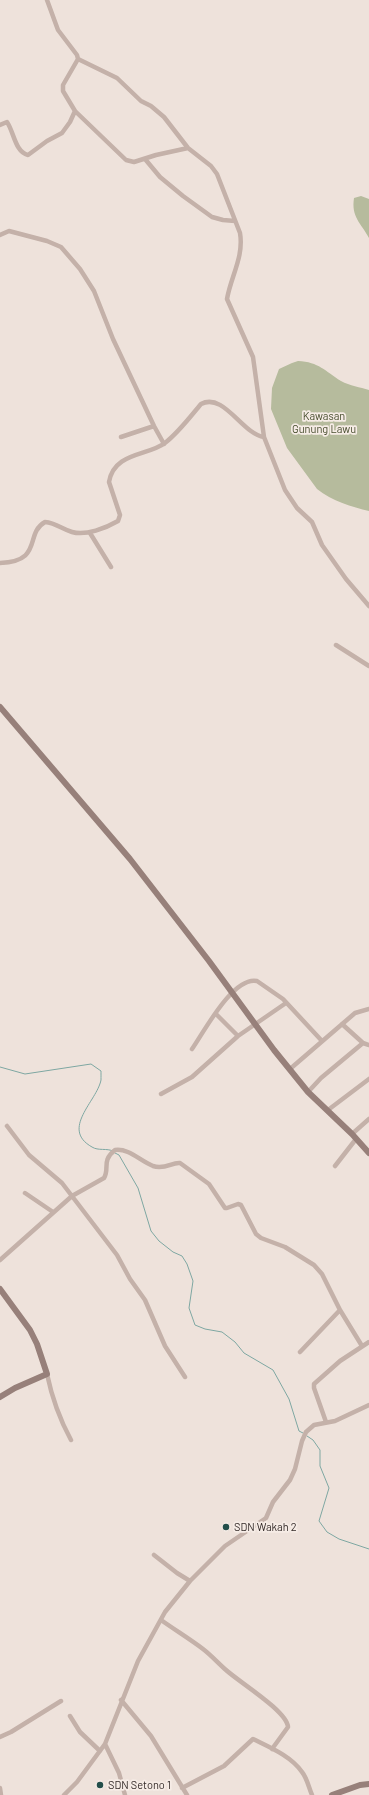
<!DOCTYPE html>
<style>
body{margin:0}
canvas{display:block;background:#eee2db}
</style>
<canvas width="369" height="1795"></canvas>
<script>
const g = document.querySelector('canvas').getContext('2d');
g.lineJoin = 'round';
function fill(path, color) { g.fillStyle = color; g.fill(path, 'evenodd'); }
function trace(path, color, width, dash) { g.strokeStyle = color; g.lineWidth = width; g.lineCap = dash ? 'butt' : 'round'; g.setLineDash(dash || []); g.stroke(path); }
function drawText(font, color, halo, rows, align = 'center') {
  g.font = font + ' Barlow,sans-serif'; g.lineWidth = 3.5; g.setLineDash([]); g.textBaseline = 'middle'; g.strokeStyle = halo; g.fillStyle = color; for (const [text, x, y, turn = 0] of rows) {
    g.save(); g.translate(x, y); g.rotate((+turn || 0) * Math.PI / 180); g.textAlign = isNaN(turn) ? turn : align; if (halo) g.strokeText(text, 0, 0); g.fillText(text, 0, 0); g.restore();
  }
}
fill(new Path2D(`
 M361 196 369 199V238C361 223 351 217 354 198Z
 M298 361C319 362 325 371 341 381 350 386 360 387 369 390V511C352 507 332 501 317 489L287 448 271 409 272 388 279 369 292 363Z`), '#b6bb9d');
trace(new Path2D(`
 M0 1067 25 1074 91 1064 101 1071C101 1073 101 1077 101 1080 97 1101 60 1129 92 1147 98 1151 107 1148 113 1151
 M115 1153 119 1155 138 1188 151 1231 159 1241 173 1252 182 1256 187 1264 193 1281 189 1308 195 1325 205 1329 222 1332 235 1342 244 1353 273 1370 289 1399 299 1431 303 1433
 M307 1436 313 1440 320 1450V1466L329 1488 319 1521 327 1532 339 1539 369 1549`), '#7ea7a2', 1);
trace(new Path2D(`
 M78 59 117 78 141 101 151 106 164 117 188 148 211 166 217 174 240 233C244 257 231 276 227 299L253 357 264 437 285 490 297 508 312 522 322 545 346 579 369 606
 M75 111 126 160 134 162 156 155 188 148
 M0 125 7 122C14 132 15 152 28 155L47 141 62 133 70 122 75 111 63 91V85L78 59 77 55 58 30 47 0
 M145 159 160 177 183 196 212 217 223 220 235 221
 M0 235 9 231 47 241 61 247 80 269 94 291 113 339 154 426 164 444
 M121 437 154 426
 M90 533 111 567
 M0 563C44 561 24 534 45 522 56 523 62 529 72 532 86 536 106 528 118 521L120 515 109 482C114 452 148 456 165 443 179 432 190 417 201 404 224 392 242 434 264 437
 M336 645 369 666
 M216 1014 238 1036
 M342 1024 363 1043 369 1045
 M192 1049C204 1032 233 976 257 981L283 999 322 1041
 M290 1069 355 1013 369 1009
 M308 1092 321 1078 363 1043
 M161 1094 192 1077 238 1036 286 1003
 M328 1110 369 1079
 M7 1126 29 1155 62 1183 117 1255 130 1279 145 1300 165 1346 185 1377
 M352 1134 369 1119
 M335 1166 356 1139
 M25 1193 53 1212
 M0 1260 72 1196 104 1178C110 1168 101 1161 115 1150 129 1148 140 1161 153 1166 165 1170 172 1162 180 1163L209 1184 225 1208H227L238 1204 241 1205 256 1234 261 1238 285 1247 314 1265 322 1274 340 1310 362 1346
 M300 1352 340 1310
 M47 1374C52 1398 59 1418 71 1440
 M326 1422 314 1388V1384L340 1361 369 1342
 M154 1555 177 1573 190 1581
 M161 1620C175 1630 190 1639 203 1649 212 1656 218 1663 226 1670 239 1682 287 1711 288 1727L272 1749
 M121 1700 151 1736 187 1795
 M70 1716 80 1732 100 1751
 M0 1737 11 1732 61 1701
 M105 1744 119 1773 125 1795
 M0 1788 1 1795
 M182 1788 224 1766 253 1739C269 1747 291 1756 302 1772 307 1778 309 1788 312 1795
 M64 1795 77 1782 105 1744 138 1661 165 1612 190 1581 225 1546 266 1518 273 1502 290 1480 295 1469 302 1441 306 1432 314 1425 335 1421 369 1405`), '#c4b1a9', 4.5);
trace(new Path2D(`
 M0 707 130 859 209 961 274 1050 308 1092 352 1134 369 1153
 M0 1289 30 1330 37 1344 47 1374 15 1388 0 1397
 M332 1795 360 1785 369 1784`), '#97807a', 6);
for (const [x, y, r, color] of [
 [226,1527,4,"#234e4a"],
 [100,1785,4,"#234e4a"]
]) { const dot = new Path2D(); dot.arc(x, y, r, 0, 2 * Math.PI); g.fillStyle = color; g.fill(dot); trace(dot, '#f6ece6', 1.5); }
drawText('11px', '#474d2e', '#f6ece6', [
 ["Kawasan",324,416],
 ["Gunung Lawu",324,429]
]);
drawText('11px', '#322927', '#f6ece6', [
 ["SDN Wakah 2",234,1527],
 ["SDN Setono 1",108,1785]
], 'left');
</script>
